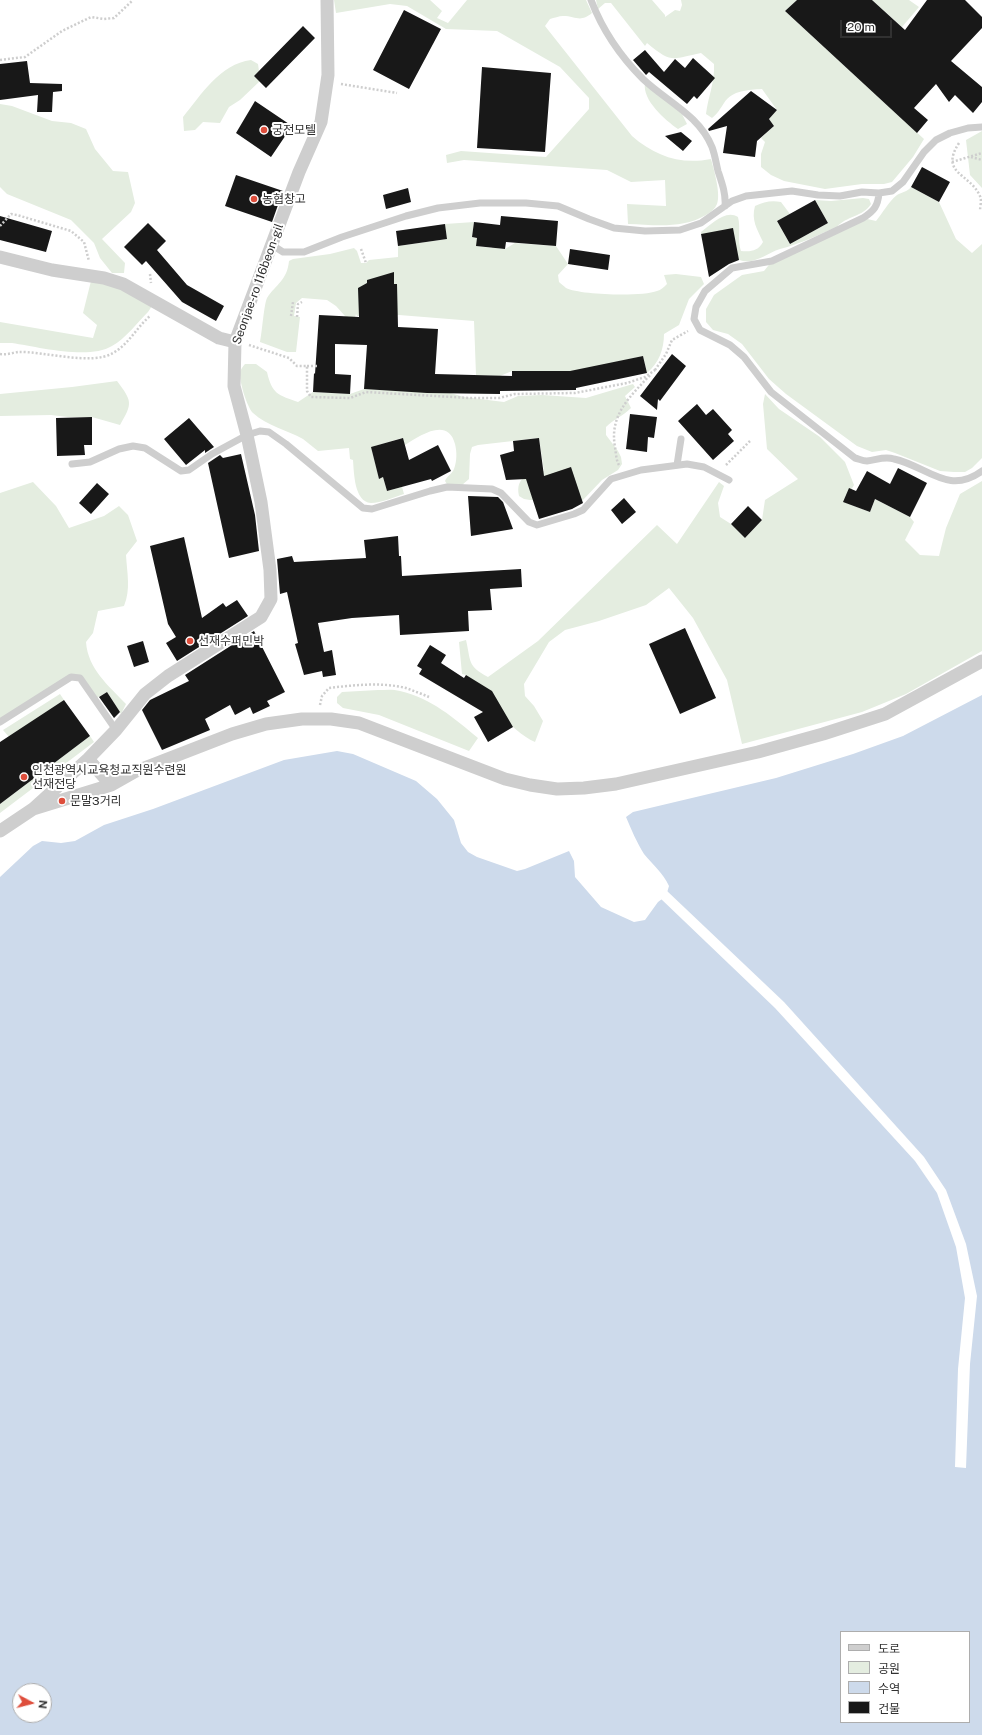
<!DOCTYPE html>
<meta charset="utf-8">
<style>
body{margin:0}
#map{position:relative;width:982px;height:1735px;overflow:hidden;background:#fff;font-family:"Public Sans","Noto Sans KR",sans-serif}
canvas{display:block}
.legend{position:absolute;left:840px;top:1631px;width:130px;height:92px;box-sizing:border-box;background:#fff;border:1px solid #adadad;margin:0;padding:5px 7px;list-style:none;font-size:12px;color:#313131}
.legend li{display:flex;align-items:center;gap:8px;height:20px}
.legend b{width:20px;border:1px solid #adadad}
.north{position:absolute;left:12px;top:1683px;width:40px;height:40px;box-sizing:border-box;background:#fff;border:1px solid #adadad;border-radius:50%;rotate:97deg;font-size:11px;font-weight:700;line-height:16px;text-align:center;color:#313131}
.north::after{content:'';display:block;margin:auto;width:14px;height:18px;background:#de4e3c;clip-path:polygon(50% 0,100% 100%,50% 72%,0 100%)}
.scale{position:absolute;left:840px;top:20px;width:52px;height:18px;box-sizing:border-box;border:2px solid #313131;border-top:0;padding-left:5px;font-size:12px;line-height:14px;white-space:nowrap;color:#313131;-webkit-text-stroke:3px #fff;paint-order:stroke}
</style>
<div id="map">
<canvas width="982" height="1735"></canvas>
<ul class="legend">
<li><b style="height:5px;background:#cecece"></b>도로</li>
<li><b style="height:11px;background:#e4ede0"></b>공원</li>
<li><b style="height:11px;background:#cddaeb"></b>수역</li>
<li><b style="height:11px;background:#181818"></b>건물</li>
</ul>
<div class="north">N</div>
<div class="scale">20 m</div>
</div>
<script>
const g = document.querySelector('canvas').getContext('2d');
g.lineJoin = 'round';
function fill(path, color) { g.fillStyle = color; g.fill(path, 'evenodd'); }
function trace(path, color, width, dash) { g.strokeStyle = color; g.lineWidth = width; g.lineCap = dash ? 'butt' : 'round'; g.setLineDash(dash || []); g.stroke(path); }
function drawText(font, color, halo, rows, align = 'center') {
  g.font = font + ' "Public Sans","Noto Sans KR",sans-serif'; g.lineWidth = 4; g.setLineDash([]); g.textBaseline = 'middle'; g.strokeStyle = halo; g.fillStyle = color; for (const [text, x, y, turn = 0] of rows) {
    g.save(); g.translate(x, y); g.rotate((+turn || 0) * Math.PI / 180); g.textAlign = isNaN(turn) ? turn : align; if (halo) g.strokeText(text, 0, 0); g.fillText(text, 0, 0); g.restore();
  }
}
fill(new Path2D(`
 M334 0H430L442 11 437 18 448 23 467 0H586L592 13C580 23 576 16 563 16 559 16 554 18 550 19L545 26 632 136C655 156 680 165 711 159 714 170 721 194 717 204 715 209 711 212 706 215 682 229 655 225 628 224L627 204 666 206 665 180 631 182 607 170 464 160 447 163 446 155 461 151 546 157 589 109V98L560 67 497 31 446 29 407 6 390 4 336 13Z
 M596 0H652L665 15V17L675 10 680 11 682 5 681 0H797L785 11 924 139 913 157 892 182 884 184H862L825 189 784 181 771 175 761 167V154L765 142 761 138 774 126 769 119 777 110 762 89C749 90 732 90 724 103 720 109 718 113 712 118L706 114C708 97 715 82 714 64L701 53C672 59 672 64 647 43L645 46 611 3H605L598 9Z
 M872 0H909L919 7 902 27Z
 M251 60 258 64 259 71 254 76 260 81 240 100 229 107 220 123 203 122 195 130 184 131 183 117C201 95 220 64 251 60Z
 M645 83 682 114 687 124 678 129C665 120 642 100 645 83Z
 M0 104 12 106 52 121 71 123 86 129 95 149 113 171 128 172 135 203 131 212 102 239 125 263 124 273H112L100 258 94 243 71 220 7 194 0 187Z
 M982 131V188L970 175 966 140Z
 M911 187 939 202 956 239 972 253 982 244V458L972 468 965 472H954L940 471 895 453 886 450 872 452 857 446 786 394 769 379 742 344 728 334 713 330 706 322V309L714 295 742 275 764 271 772 261 863 218 876 221C883 213 888 202 897 195 902 192 907 192 911 187Z
 M863 198 869 199 871 204C863 217 846 216 837 227 818 235 800 244 780 249 767 253 758 263 743 261 734 260 710 240 701 234V232C711 225 725 209 738 217 741 228 737 240 741 251 751 252 758 251 763 242 757 229 751 220 755 206 764 202 771 200 781 202L790 214 777 221 790 244 828 223 815 200 831 201Z
 M474 222 472 237 477 238V246L492 248 493 239 495 248 505 249 515 243 556 246 568 264 558 275 559 282C561 284 564 286 566 288 580 295 642 297 657 291 661 290 664 287 667 284L664 275 676 274 701 277 704 284 689 299 679 325 664 334C664 349 659 363 647 373L643 356 576 371H512L500 376 476 375 474 321 399 315 357 316 356 314 353 325 336 306 327 300 302 298 296 303 294 316 300 317 296 352H287L260 342C262 333 264 304 267 298 276 284 287 281 289 261L293 259 330 254 354 248 357 251 361 263H366L369 260 398 257V246L447 239 445 224Z
 M91 281 118 287 152 306 148 312C138 322 125 339 112 346 89 360 38 347 12 343H0V322L93 338 97 325 83 313Z
 M245 364H256L267 372C272 394 278 395 298 402L313 392 350 394 364 389 447 392 464 397 504 402 518 396 542 395 586 398 633 384 635 387 625 396 631 408C623 416 614 419 606 427V435L618 451 621 457 622 464 618 470 602 480 582 501 530 500 524 499 519 496C515 477 529 473 544 471L539 438 478 445 472 447 470 454 469 479 462 485 447 484 445 481C447 476 452 474 454 469 457 461 457 452 455 444 448 416 419 436 405 445L402 438 375 446 376 450 372 451 379 478 383 477 387 491 402 487 404 494C394 497 381 503 371 503 354 502 354 472 353 460L350 459 349 448 318 451C313 447 308 443 303 439 287 430 267 426 253 413 247 407 239 381 240 372 241 369 243 366 245 364Z
 M117 381C132 401 133 403 120 425L92 417H68L51 415 0 416V394L72 387Z
 M765 394 779 409 820 437 845 462 854 485 844 502 870 512 875 499 910 517 914 522 905 540 920 555 939 556 946 528 960 494 982 481V651L906 694 862 712 742 744 727 680 693 618 669 588 646 605 599 621 565 630 549 642 524 684 525 696 534 706 543 721 535 742C510 731 485 696 466 675L462 674 459 642 466 640C471 661 467 666 488 677L538 641 657 525 677 544 719 482 724 486 718 503 720 517 731 524 745 538 762 520 765 500 798 479 767 449 763 404Z
 M33 482 56 506 69 528 104 516 119 506 128 515 137 541 126 555C127 573 131 589 124 606L98 611 93 633 86 642C88 669 108 685 126 704L121 714 107 692 95 699 80 678 71 677 0 722V493Z
 M378 690C385 690 393 689 400 691 431 698 454 718 478 738L469 751 379 715 343 708 337 703V697L342 692Z
 M60 694 64 700 9 737 3 730Z
 M90 736 94 742 0 813V804Z`), '#e4ede0');
fill(new Path2D(`
 M982 695V1735H0V877L33 846 42 841 61 843 75 841 104 825 153 809 284 760 337 751 353 754 416 781 437 799 454 820 461 843 468 852 477 857 517 871 525 869 569 851 574 861 575 877 601 907 634 922 645 920 658 902 666 896 669 886C663 873 653 865 644 854 637 843 631 829 626 817L633 812 776 778 853 754 903 736ZM841 1632H969V1722H841ZM20 1691H44V1715H20Z`), '#cddaeb');
fill(new Path2D(`
 M666 890 784 1002 924 1157 946 1190 966 1244 977 1296 970 1364 966 1468 955 1467 958 1369 965 1298 956 1247 937 1193 915 1161 775 1008 660 898 664 895Z`), '#fff');
fill(new Path2D(`
 M797 0H872L905 30 927 0H965L982 17V28L951 61 982 87V102L973 113 955 95 949 102 936 84 914 108 928 120 917 133 785 11Z
 M404 10 441 29 409 89 373 70Z
 M303 26 315 38 266 88 254 76Z
 M645 50 664 72 675 59 685 68 693 58 715 78 697 99 694 96 687 104 649 72 646 75 633 60Z
 M27 61 30 83 62 84V91L53 92 52 112H37L38 95 0 100V64Z
 M482 67 551 73 545 152 477 148Z
 M751 91 777 110 769 119 774 126 757 141 755 157 723 153 727 126 709 131 708 129Z
 M255 101 292 126 271 157 236 133Z
 M681 132 692 141 683 151 665 136Z
 M922 167 950 182 939 202 911 187Z
 M236 175 283 191 272 222 225 206Z
 M408 188 411 202 386 209 383 195Z
 M815 200 828 223 790 244 777 221Z
 M0 216 52 231 46 252 0 240Z
 M501 216 558 221 556 246 506 242 505 249 476 246 477 238 472 237 474 222 500 225Z
 M148 223 166 241 157 250 187 285 224 306 216 321 182 302 146 261 142 265 124 247Z
 M445 224 447 239 398 246 396 231Z
 M733 228 739 260 729 264 709 277 701 234Z
 M570 249 610 255 608 270 568 264Z
 M394 272V284H397L398 327 438 329 435 374 512 376V371H570L643 356 647 373 576 388V390L500 391V394L427 393 364 389 367 345 335 344V374L351 375 350 394 313 392 314 373 315 374 319 315 359 317 358 288 367 283V280Z
 M672 354 686 366 660 401 658 399 657 410 640 396Z
 M697 404 706 415 713 409 732 430 728 434 734 441 713 460 678 421Z
 M630 414 657 417 654 438 648 437 647 452 626 449Z
 M92 417V445H84L85 455 57 456 56 418Z
 M189 418 214 447 205 453V450L186 465 164 439Z
 M403 438 409 460 438 445 451 471 432 481 431 479 387 491 383 477 379 479 371 447Z
 M539 438 544 476 571 467 583 503 572 509 539 519 526 479 506 480 500 455 514 451 513 441Z
 M241 454 255 515 259 551 229 558 208 463 220 455 223 458Z
 M898 468 927 483 910 517 875 499 870 512 843 502 849 488 856 491 867 471 890 484Z
 M97 483 109 494 91 514 79 503Z
 M468 496 498 497 503 502 513 529 471 536Z
 M624 498 636 512 622 524 611 510Z
 M748 506 762 520 745 538 731 524Z
 M398 536 399 556H401L402 576 521 569 522 587 490 589 492 610 468 611 469 631 400 635 399 615 352 618 318 623 324 652 332 650 336 675 323 677 322 671 304 675 295 644 298 643 287 592 280 594 277 559 292 556 294 562 366 558 364 540Z
 M184 537 202 618 223 603 226 607 237 600 248 616 177 661 166 643 176 637 168 624 150 546Z
 M685 628 716 698 680 714 649 644Z
 M254 631 285 692 267 701 270 706 253 714 250 707 235 715 230 705 205 719 210 730 162 750 142 710 150 700 189 681 185 675Z
 M143 641 149 662 134 667 127 646Z
 M430 645 446 655 441 663 464 678 466 675 492 691 513 727 488 742 474 717 483 712 419 674 422 669 417 666Z
 M107 692 120 712 114 718 99 697Z
 M64 700 90 736 0 804V742Z`), '#181818');
trace(new Path2D(`
 M0 60 25 57 62 31 91 17 104 19 114 18 133 0
 M341 84 397 93
 M959 143C939 174 970 173 980 196 982 200 980 207 980 211
 M971 157 982 160
 M952 162 982 153
 M0 226 11 214 17 215 71 231 84 242 89 261
 M361 249 366 263
 M150 274 151 283
 M291 316 293 302
 M297 317 298 304 302 302
 M249 345 289 358 297 366H307V391L311 397 350 398 366 392 470 398H499L515 394 575 393 627 383 645 377 655 370
 M0 354C6 355 12 353 18 352 44 351 91 366 113 353 129 344 137 327 150 316
 M307 366H318
 M655 370 666 354 672 340 688 331
 M619 465C616 460 616 453 615 447 609 414 631 396 651 374
 M726 465 750 441
 M320 705 322 696 329 688C354 685 382 682 406 688 414 691 422 694 429 697`), '#cecece', 2.5, [2, 2]);
trace(new Path2D(`
 M591 0C602 29 621 57 643 79 666 101 699 115 712 147 715 155 716 163 718 171 722 183 726 194 725 206
 M879 193C878 206 874 211 863 218L772 261 732 268 705 291 696 307 694 319 700 330 730 345 744 357 771 392 855 458C859 459 863 461 867 461 877 460 884 456 894 459 927 466 948 496 982 471
 M272 245 283 252H304L342 237 406 216 438 208 480 203H526L558 206 589 219 614 228 645 231 680 230 701 223 732 201 746 196 792 191 818 195 840 196 862 192 879 193 892 191 903 182 924 152 936 140 950 133 968 128 982 127
 M72 464 90 462 119 449 133 446 145 448 181 471 189 470 212 454 247 435 260 431 269 432 286 444 363 508 372 509 430 491 447 487 492 489 501 493 529 522 537 525 574 514 583 510 611 479 641 470 687 464 704 467 729 480
 M677 465 681 439
 M0 722 71 677 80 678 116 730`), '#cecece', 7);
trace(new Path2D(`
 M0 257 52 270 104 278 123 284 219 338 235 342
 M88 759 111 785
 M33 809 111 785 134 772 232 734 266 724 302 719H331L359 723 505 779 530 785 557 789 584 788 616 784 758 752 823 734 885 714 982 661
 M0 831 33 809 88 759 116 730 145 694 168 676 261 617 271 599 270 570 261 502 247 435 234 386 235 342 299 172 321 122 328 75 327 0`), '#cecece', 13);
for (const [x, y, r, color] of [
 [264,130,4,"#de4e3c"],
 [254,199,4,"#de4e3c"],
 [190,641,4,"#de4e3c"],
 [24,777,4,"#de4e3c"],
 [62,801,4,"#de4e3c"]
]) { const dot = new Path2D(); dot.arc(x, y, r, 0, 2 * Math.PI); g.fillStyle = color; g.fill(dot); trace(dot, '#fff', 1.5); }
drawText('12px', '#313131', '#fff', [
 ["궁전모텔",272,130],
 ["농협창고",262,199],
 ["선재수퍼민박",198,641],
 ["인천광역시교육청교직원수련원",32,770],
 ["선재전당",32,784],
 ["문말3거리",70,801]
], 'left');
drawText('12px', '#313131', '#fff', [
 ["Seonjae-ro 116beon-gil",258,284,-70]
]);
</script>
